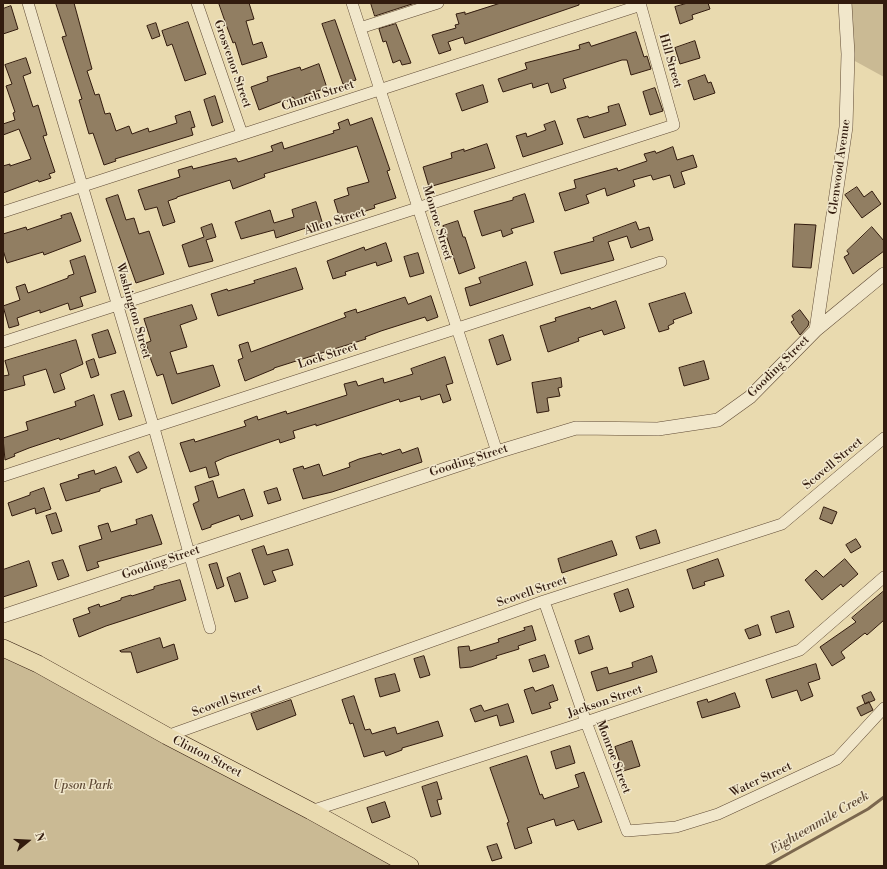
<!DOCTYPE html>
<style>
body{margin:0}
#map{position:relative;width:887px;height:869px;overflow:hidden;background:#e9daaf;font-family:"Libre Bodoni",serif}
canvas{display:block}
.frame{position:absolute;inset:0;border:4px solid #321b0e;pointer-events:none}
.north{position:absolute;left:8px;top:821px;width:40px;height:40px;-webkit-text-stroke:3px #f1e7cb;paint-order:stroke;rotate:72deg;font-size:11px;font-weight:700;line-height:16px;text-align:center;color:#321b0e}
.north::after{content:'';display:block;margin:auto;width:14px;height:18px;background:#321b0e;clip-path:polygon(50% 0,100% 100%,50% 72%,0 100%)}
</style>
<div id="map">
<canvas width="887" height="869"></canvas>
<div class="frame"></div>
<div class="north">N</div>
</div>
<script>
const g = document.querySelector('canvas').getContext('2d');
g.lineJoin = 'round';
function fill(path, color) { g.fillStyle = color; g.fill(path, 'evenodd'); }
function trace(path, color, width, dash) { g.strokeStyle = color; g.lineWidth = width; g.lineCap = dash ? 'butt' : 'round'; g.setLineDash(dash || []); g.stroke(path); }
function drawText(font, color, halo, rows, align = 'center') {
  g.font = font + ' "Libre Bodoni",serif'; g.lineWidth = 3; g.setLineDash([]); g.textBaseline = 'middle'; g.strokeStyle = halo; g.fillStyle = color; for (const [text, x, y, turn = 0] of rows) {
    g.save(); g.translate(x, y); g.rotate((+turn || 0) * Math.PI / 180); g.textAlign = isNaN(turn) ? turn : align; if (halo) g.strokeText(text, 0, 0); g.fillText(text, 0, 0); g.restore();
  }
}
fill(new Path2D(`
 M849 3H884V77L853 60Z
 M3 657 19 662 405 866H3Z`), '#caba94');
trace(new Path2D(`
 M766 866 868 809 884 797`), '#7b674e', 3);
const building = new Path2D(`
 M56 3H74L92 69 87 71 95 95 99 94 105 114 110 113 116 131 129 126 132 134 148 128 149 132 177 123 175 116 190 111 195 127 191 128 193 135 115 159 116 161 104 165 93 133 89 134 79 100 82 99 62 37 66 36Z
 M219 3H249L254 19 246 21 253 45 262 42 267 57 242 65 235 42 233 43 227 27Z
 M371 3H415L375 16Z
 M501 3H579V5L465 44 463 37 448 42 451 50 439 54 432 35 456 28 455 25 459 24 456 14 465 12V14Z
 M688 3H708L710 9 692 15 693 19 680 24 675 7Z
 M11 6 18 29 3 34V9Z
 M335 20 356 80 343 84 322 24Z
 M188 22 206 74 185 81 172 44 167 46 162 31Z
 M156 23 160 36 152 39 147 26Z
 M396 24 411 63 402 65 400 60 393 63 386 41 383 42 379 29Z
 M636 32 644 57 647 56 651 69 631 75 627 60H622L563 79 566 88 551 93 548 83 533 88 532 83 503 92 498 79 527 69 525 63 580 49 579 45 589 42 591 46Z
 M695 41 700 58 680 64 675 48Z
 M26 58 31 73 23 76 33 107 38 105 47 135 43 136 55 172 49 174 51 178 39 182 38 180 3 193V166L10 164V166L31 159 19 129 3 135V124L15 120 13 113 15 112 6 86 12 84 5 65Z
 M319 64 327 88 305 95V97L295 100 293 97 259 110 251 87 268 81 267 77 300 67 301 70Z
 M705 75 708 83 711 82 715 93 694 100 688 81Z
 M483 85 488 102 462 111 456 94Z
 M655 88 663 111 650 115 643 92Z
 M215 96 223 122 212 126 204 100Z
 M619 104 626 125 584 138 577 119 588 116 589 118 609 112 608 107Z
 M372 118 390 170 387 171 396 198 374 205 375 208 340 219 334 200 349 195 347 188 369 182 357 146 264 174 265 177 233 189 230 180 177 197V198L168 201 175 222 163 226 157 207 145 210 138 190 180 177 178 170 192 166 193 169 236 158 238 162 273 151 271 146 282 142 284 149 334 133 333 131 340 129 338 123 348 119 350 125Z
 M555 121 563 144 523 157 516 136 526 133 527 137 546 130 544 125Z
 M487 144 495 168 429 187 423 167 452 158 451 153 464 149V151Z
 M673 147 677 160 693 155 697 167 681 172 685 184 674 188 670 175 653 180 651 175 633 180 635 186 607 196 605 188 586 195 589 203 565 211 559 193 576 188 574 180 617 168 618 171 647 161 644 154 655 151 656 153Z
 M857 187 864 197 872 191 881 204 862 218 845 195Z
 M525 194 534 222 511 229 513 233 503 237 501 230 482 236 474 211 513 200V198Z
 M118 195 126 220 134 218 139 234 149 231 164 274 136 283 106 199Z
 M316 202 323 225 313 228 312 226 276 238 274 230 241 239 235 222 270 210 274 223 294 217 292 210Z
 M71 213 81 241 44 255 43 252 7 263 3 250V234L26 227 27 230 62 218 61 216Z
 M458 221 463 237H465L475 268 459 274 443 226Z
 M636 222 639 230 649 227 653 240 631 248 627 236 608 242 614 260 561 274 554 252 594 241 593 238Z
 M212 224 216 237 206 240 213 261 189 267 182 245 204 237 201 228Z
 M795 224 816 225 811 268 793 267Z
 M872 227 884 241V251L853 274 844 257 849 254 847 251Z
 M386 243 392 261 377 266 376 262 345 272 346 275 333 279 327 261 364 247 365 250Z
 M418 253 424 273 410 277 404 257Z
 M85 256 96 292 80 297 83 306 70 310 68 303 40 313V310L17 318 19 325 9 328 3 306 20 300 16 287 25 284 28 293 68 278V276L74 274 70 261Z
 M526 262 533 285 470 306 465 288 481 283 479 278Z
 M296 268 303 289 218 316 211 294 227 289 228 291 255 283 254 281Z
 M685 293 692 313 673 320 674 323 668 326 669 329 659 332 649 304Z
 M431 296 438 317 427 321 425 317 381 331 365 337 366 339 274 368V369L245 381 238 360 243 358 239 345 248 342 251 352 346 317 344 313 356 309 357 313 405 297 408 304Z
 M616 301 625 328 604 335 602 330 578 338 579 341 548 352 540 326 556 321 555 318 590 307 591 309Z
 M192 305 197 319 180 325 187 347 170 352 177 374 213 365 220 386 172 404 163 374 157 376 151 360 146 343 151 341 144 319Z
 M800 310 809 322 808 326 800 335 791 322 794 320 792 316Z
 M108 330 116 353 99 358 92 335Z
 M503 335 511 360 497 365 489 340Z
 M76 340 83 364 60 374 65 389 54 393 46 369 23 376 25 385 3 391V376L9 375 5 361Z
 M445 357 453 383 446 385 451 400 443 403 440 394 421 400 420 396 400 402 399 399 316 426V424L293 431 295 438 280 443 279 439 226 457 215 462 219 475 209 478 206 467 190 472 180 443 194 439 195 442 246 426 244 421 257 416 258 420 286 411 287 414 347 395 344 384 356 381 358 386 383 378 384 383 413 374 411 369Z
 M94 359 99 375 91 378 86 362Z
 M704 361 709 379 684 386 679 368Z
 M561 378 562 387 558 388 560 396 547 398 549 411 537 413 532 383Z
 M124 391 132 416 119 420 111 395Z
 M94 395 103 425 60 440 59 438 29 448 14 454 15 456 5 460 3 438 28 430 26 422 76 406 75 402Z
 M418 448 422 462 332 492 303 499 293 469 303 466 304 469 319 464 323 476 350 467 349 463 359 459 381 453 382 455 400 449 402 453Z
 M139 452 147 468 137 473 129 457Z
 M116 467 122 482 100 489V491L66 501 60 484 79 478 78 475 94 470 95 474Z
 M213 481 218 498 244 489 253 516 241 520 239 515 211 525V527L202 530 193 504 199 501 195 487Z
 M44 488 51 509 36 514 35 508 12 516 8 503 30 495V493Z
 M277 488 281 500 268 504 264 492Z
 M824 507 837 512 832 524 820 519Z
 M56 513 62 531 52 534 46 516Z
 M152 515 162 544 97 562 99 567 87 571 79 546 102 539 98 526 108 523 111 532 137 524 136 520Z
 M656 530 660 543 640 549 636 537Z
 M856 539 861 547 851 553 846 545Z
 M612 541 617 555 562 573 558 559Z
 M264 546 267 555 288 549 293 565 272 571 276 581 264 585 252 550Z
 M718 559 724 576 704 582 705 585 693 589 687 570Z
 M845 559 858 574 843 587 841 584 822 600 805 580 816 570 823 577Z
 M63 560 69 576 58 580 52 563Z
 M29 561 37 586 3 597V570Z
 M217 563 224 586 217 589 209 565Z
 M240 573 248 598 235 602 227 578Z
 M180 580 186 600 106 626 79 637 73 619 90 613 88 608 99 604 100 607 121 600V598L131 595 132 596 154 589V587Z
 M628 589 634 607 620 612 614 594Z
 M884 591V620L867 635 865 633 841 652 845 658 832 666 820 647 856 622 852 618Z
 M789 611 794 627 776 633 771 617Z
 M758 625 761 635 749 639 745 630Z
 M532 626 536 640 518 646 519 649 496 656 497 658 471 667 460 668 458 647 469 646 470 651 499 642 498 639 525 630 524 628Z
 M589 636 593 649 579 654 575 641Z
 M160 638 163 648 174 644 178 659 137 673 131 652H121L120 651Z
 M545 655 549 667 533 672 529 660Z
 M424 656 430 675 420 678 414 659Z
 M652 656 657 672 597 691 591 672 607 667 609 674 633 667 632 663Z
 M816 664 820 679 808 683 813 696 801 701 797 690 772 698 766 680Z
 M395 674 400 691 380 697 375 679Z
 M553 685 558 700 549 703 551 708 532 714 524 690 533 687 535 691Z
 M871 692 875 700 865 704 862 696Z
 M735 693 740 707 702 718 697 702 707 699 708 702Z
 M354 696 365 730 370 729 372 734 395 727 397 734 438 721 443 736 402 748V750L386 756 384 751 364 757 353 723 350 724 342 700Z
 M291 700 296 715 257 730 251 714Z
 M869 702 873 710 861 716 857 708Z
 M508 704 514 722 500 726 497 715 475 722 470 709 481 705 484 711Z
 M632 741 640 766 623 771 615 747Z
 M570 746 575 763 556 769 551 752Z
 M527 756 540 795 542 794 544 799 579 787 575 775 584 772 602 822 578 830 574 820 556 826 554 819 527 828 532 843 515 849 507 823 509 822 490 768Z
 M437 782 442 799 437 800 441 814 431 817 422 787Z
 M385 802 390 817 372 823 367 808Z
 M497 844 502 858 492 861 487 847Z`);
fill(building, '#917e62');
trace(building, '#321b0e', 1);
const minor = new Path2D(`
 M28 3 154 428 210 628
 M197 3 242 134
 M352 3 497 452
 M360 28 438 3
 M3 212 641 5
 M3 342 674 125 640 3
 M3 476 661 262
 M544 601 586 722 627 831 676 827 718 814 837 759 884 708
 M167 736 544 601 782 524 884 438
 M311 811 586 722 800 650 884 577`);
const tertiary = new Path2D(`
 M816 330 846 127 848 54 845 3
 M3 616 497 452 576 428 658 429 718 420 750 397 816 330 884 274`);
const primary = new Path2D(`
 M3 648 38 664 167 736 311 811 410 866`);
trace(minor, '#604b36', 12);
trace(tertiary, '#604b36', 14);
trace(primary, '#321b0e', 18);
trace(minor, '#f1e7cb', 11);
trace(tertiary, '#f1e7cb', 13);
trace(primary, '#e9daaf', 17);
drawText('12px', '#321b0e', '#f1e7cb', [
 ["Hill Street",670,61,74],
 ["Grosvenor Street",232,64,71],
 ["Church Street",318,96,-18],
 ["Glenwood Avenue",840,167,-82],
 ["Allen Street",335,222,-18],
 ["Monroe Street",437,223,73],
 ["Washington Street",133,311,74],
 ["Lock Street",328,356,-18],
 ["Gooding Street",779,367,-45],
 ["Gooding Street",469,461,-18],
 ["Scovell Street",833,464,-40],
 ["Gooding Street",161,563,-19],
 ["Scovell Street",532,592,-19],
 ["Scovell Street",227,701,-20],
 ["Jackson Street",605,702,-19],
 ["Clinton Street",207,757,27],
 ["Monroe Street",613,757,69],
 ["Water Street",761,780,-25]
]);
drawText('italic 12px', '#604b36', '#f1e7cb', [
 ["Upson Park",83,786]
]);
drawText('italic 13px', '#5c4733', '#f1e7cb', [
 ["Eighteenmile Creek",820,823,-30]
]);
</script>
